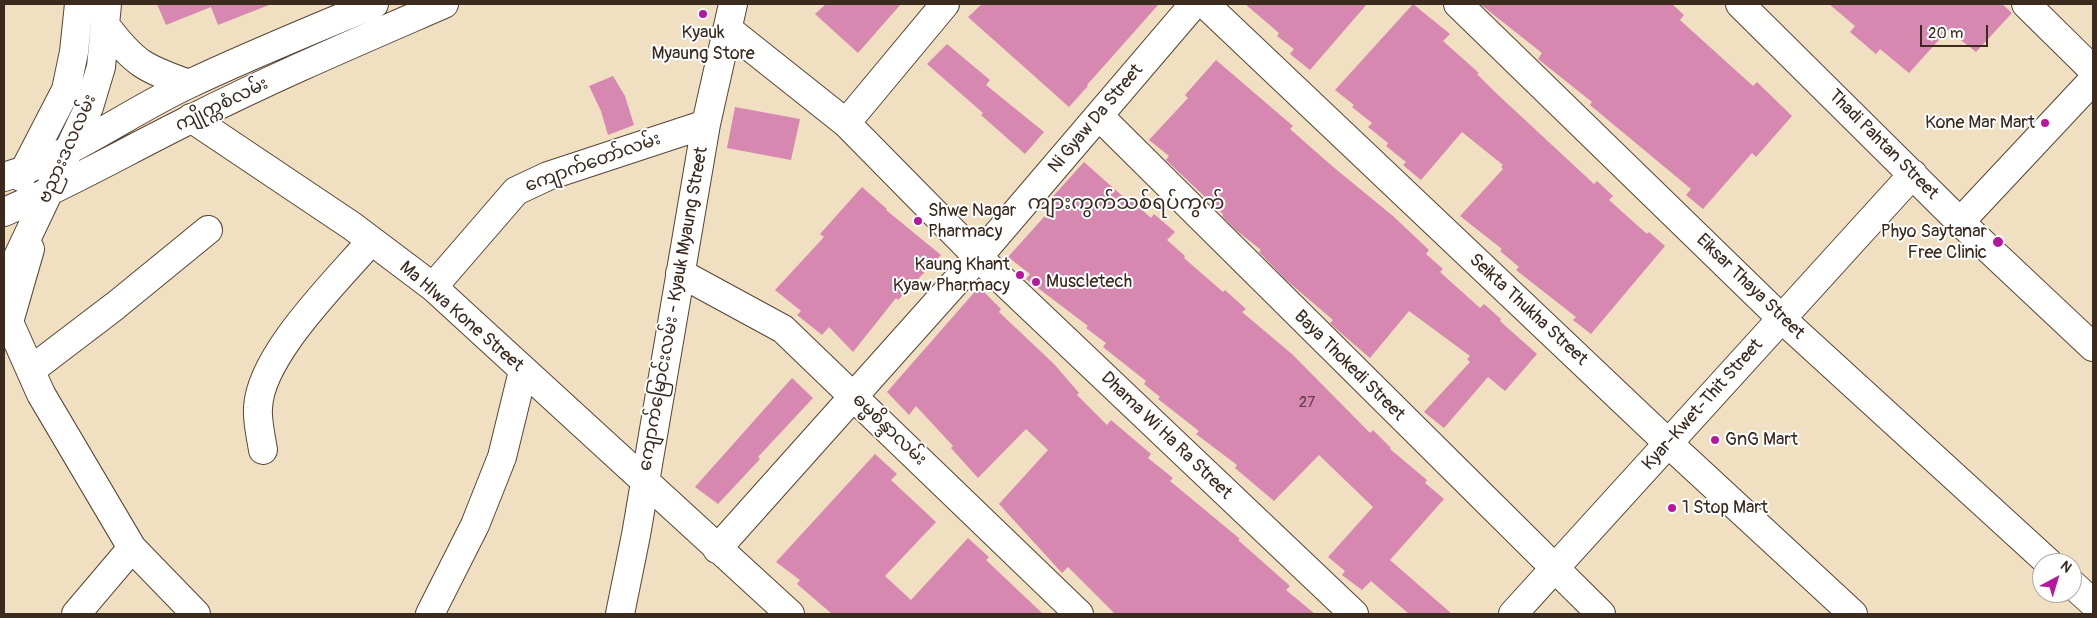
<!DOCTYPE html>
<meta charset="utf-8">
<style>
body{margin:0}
#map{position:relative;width:2097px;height:618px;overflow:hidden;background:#f0dfc0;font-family:Pangolin,sans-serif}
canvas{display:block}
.frame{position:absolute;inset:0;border:5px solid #3b2a1e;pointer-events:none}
.north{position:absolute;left:2032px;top:553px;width:50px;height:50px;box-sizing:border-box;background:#fff;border:1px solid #b1aaa5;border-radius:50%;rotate:39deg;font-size:14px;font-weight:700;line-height:20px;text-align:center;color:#3b2a1e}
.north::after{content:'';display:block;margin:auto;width:18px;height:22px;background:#b5179e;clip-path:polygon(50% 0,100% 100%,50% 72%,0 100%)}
.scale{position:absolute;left:1920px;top:25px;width:68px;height:22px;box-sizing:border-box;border:2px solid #3b2a1e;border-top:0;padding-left:6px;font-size:15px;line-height:18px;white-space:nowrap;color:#3b2a1e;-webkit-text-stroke:4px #fff;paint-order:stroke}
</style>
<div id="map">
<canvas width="2097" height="618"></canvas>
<div class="frame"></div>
<div class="north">N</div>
<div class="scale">20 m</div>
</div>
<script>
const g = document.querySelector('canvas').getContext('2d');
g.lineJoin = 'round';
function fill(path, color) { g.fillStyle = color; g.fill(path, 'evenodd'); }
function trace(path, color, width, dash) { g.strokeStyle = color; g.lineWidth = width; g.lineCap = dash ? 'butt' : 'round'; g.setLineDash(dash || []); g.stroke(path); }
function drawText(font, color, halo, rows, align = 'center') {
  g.font = font + ' Pangolin,"Noto Sans Myanmar",sans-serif'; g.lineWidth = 4; g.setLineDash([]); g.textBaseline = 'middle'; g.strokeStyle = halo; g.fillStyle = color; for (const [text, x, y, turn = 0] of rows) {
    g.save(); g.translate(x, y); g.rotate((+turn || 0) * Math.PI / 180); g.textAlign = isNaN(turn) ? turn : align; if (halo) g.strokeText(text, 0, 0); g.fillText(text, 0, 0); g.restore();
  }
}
fill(new Path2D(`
 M157 4H268L269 5 218 25 211 7 166 25Z
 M826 4H901L858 53 815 14Z
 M982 4H1159L1087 85 1088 86 1069 107 968 17Z
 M1245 4H1367L1310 70 1290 54 1294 49 1277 36 1279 33Z
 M1413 4 1450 34 1443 41 1479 73 1477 74 1496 93 1594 184 1597 181 1613 196 1609 200 1647 234 1649 232 1665 246 1591 334 1573 320 1576 317 1516 270 1519 267 1500 251 1502 249 1460 216 1503 169 1501 167 1503 165 1462 132 1421 180 1403 165 1406 162 1386 146 1388 143 1368 127 1372 123 1352 107 1354 105 1335 90Z
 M1480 4H1672L1684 15 1680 20 1753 86 1757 82 1792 116 1756 157 1752 153 1703 209 1686 195 1691 189 1590 105 1592 102 1538 59 1542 53Z
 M1829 4H2002L2012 13 1976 52 1948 30 1909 73 1880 49 1876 54 1850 32 1855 26Z
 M947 44 990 80 986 85 1044 132 1025 154 981 115 983 113 927 64Z
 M1216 60 1293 126 1290 129 1332 166 1393 216 1429 250 1426 254 1443 269 1440 272 1480 308 1484 304 1501 319 1500 321 1537 354 1505 391 1488 377 1444 428 1424 412 1470 362 1467 359 1470 356 1409 311 1370 358 1334 327 1330 323 1333 320 1285 279 1259 252 1261 250 1236 230 1222 216 1223 214 1166 160 1169 156 1149 140 1188 98 1185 95Z
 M613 76 625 96 634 125 608 135 601 111 589 86Z
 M735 107 800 119 791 160 727 148Z
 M1084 162 1128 201 1130 199 1151 218 1154 214 1175 232 1167 240 1185 256 1184 258 1223 292 1225 290 1246 309 1242 312 1293 355 1370 433 1373 430 1391 448 1390 449 1427 480 1425 483 1444 499 1390 560 1452 614H1409L1371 581 1362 590 1342 575 1345 571 1328 557 1373 507 1319 455 1274 501 1235 468 1237 465 1196 434 1199 431 1158 399 1160 397 1144 384 1146 381 1103 347 1106 343 1086 328 1088 326 1026 279 1030 274 1008 257 1053 207 1047 203Z
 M862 187 887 209 886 210 941 255 898 300 896 298 853 352 829 327 822 335 797 315 801 311 775 290 824 237 820 234Z
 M979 287 1001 309 999 312 1055 365 1079 393 1077 395 1107 425 1111 420 1151 454 1148 458 1173 478 1170 481 1240 539 1238 540 1290 586 1286 590 1315 614H1115L1068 567 1062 573 999 504 1048 450 1026 429 978 478 951 448 953 446 916 406 909 415 887 392Z
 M792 378 813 398 758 457 760 459 718 504 695 487Z
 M875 454 897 474 891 480 936 522 885 576 911 600 968 538 989 557 986 560 1043 614H832L797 584 800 580 776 562Z`), '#d788b1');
const minor = new Path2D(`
 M1205 4 1668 443 1853 614
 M1458 4 1782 319 2049 563
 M1740 4 1960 222 2093 347
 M2026 4 2093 70
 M729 30 846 123 978 257 1354 614
 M1099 116 1601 614
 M191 118 352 226 433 287 790 614
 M846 123 945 4
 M1960 222 2093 80
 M30 249 9 322 41 394 132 548 196 614
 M680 273 783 329 1079 614
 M433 287 516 191 548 176 706 124
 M31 370 115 306 208 230
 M263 450C261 437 257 421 258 408 260 355 337 281 371 241
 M717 549 978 257 1194 4
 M2072 584 2093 603
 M76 614 132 548
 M430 614 475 525 502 457 523 371
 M620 614 636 535 706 124 733 4
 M1513 614 1913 174`);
const major = new Path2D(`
 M106 26C135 64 144 68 189 84
 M4 177C70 157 127 113 189 84 250 55 312 30 374 4
 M21 177 66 90 74 52 79 4
 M4 212C68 185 128 150 191 119 274 77 359 41 444 4
 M4 286 89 107 101 67 107 4`);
trace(minor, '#564536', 30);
trace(major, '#564536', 30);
trace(minor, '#fff', 28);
trace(major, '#fff', 28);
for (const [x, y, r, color] of [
 [703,14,5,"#b5179e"],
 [2045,123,5,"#b5179e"],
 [918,221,5,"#b5179e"],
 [1998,242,6,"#b5179e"],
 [1020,275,5,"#b5179e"],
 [1036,282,5,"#b5179e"],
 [1715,440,5,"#b5179e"],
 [1672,508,5,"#b5179e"]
]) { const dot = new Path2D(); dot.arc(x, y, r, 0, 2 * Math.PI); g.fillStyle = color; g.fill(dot); trace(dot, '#fff', 2); }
drawText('15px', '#624243', null, [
 ["27",1307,403]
]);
drawText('18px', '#3b2a1e', '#fff', [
 ["Kyauk",703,33,"center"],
 ["Myaung Store",703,54,"center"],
 ["Kone Mar Mart",2035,123,"right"],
 ["Shwe Nagar",928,211],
 ["Pharmacy",928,232],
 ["Phyo Saytanar",1987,232,"right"],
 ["Free Clinic",1987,253,"right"],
 ["Kaung Khant",1010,265,"right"],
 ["Kyaw Pharmacy",1010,286,"right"],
 ["Muscletech",1046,282],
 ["GnG Mart",1725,440],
 ["1 Stop Mart",1682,508]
], 'left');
drawText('18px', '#3b2a1e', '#fff', [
 ["ကျိုက္ကစံလမ်း",222,105,-26],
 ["Ni Gyaw Da Street",1096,119,-50],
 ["Thadi Pahtan Street",1883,145,45],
 ["ဗညားဒလလမ်း",68,149,-66],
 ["ကျောက်တော်လမ်း",593,163,-20],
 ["Eiksar Thaya Street",1750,287,44],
 ["ကျောက်မြောင်းလမ်း - Kyauk Myaung Street",674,309,-80],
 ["Seikta Thukha Street",1528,310,43],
 ["Ma Hlwa Kone Street",461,317,41],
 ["Baya Thokedi Street",1349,366,45],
 ["Kyar-Kwet-Thit Street",1703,405,-48],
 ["ဓမ္မစိန္ဒာလမ်း",889,430,44],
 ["Dhama Wi Ha Ra Street",1166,436,44]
]);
drawText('20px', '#3b2a1e', '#fff', [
 ["ကျားကွက်သစ်ရပ်ကွက်",1126,204]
]);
</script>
